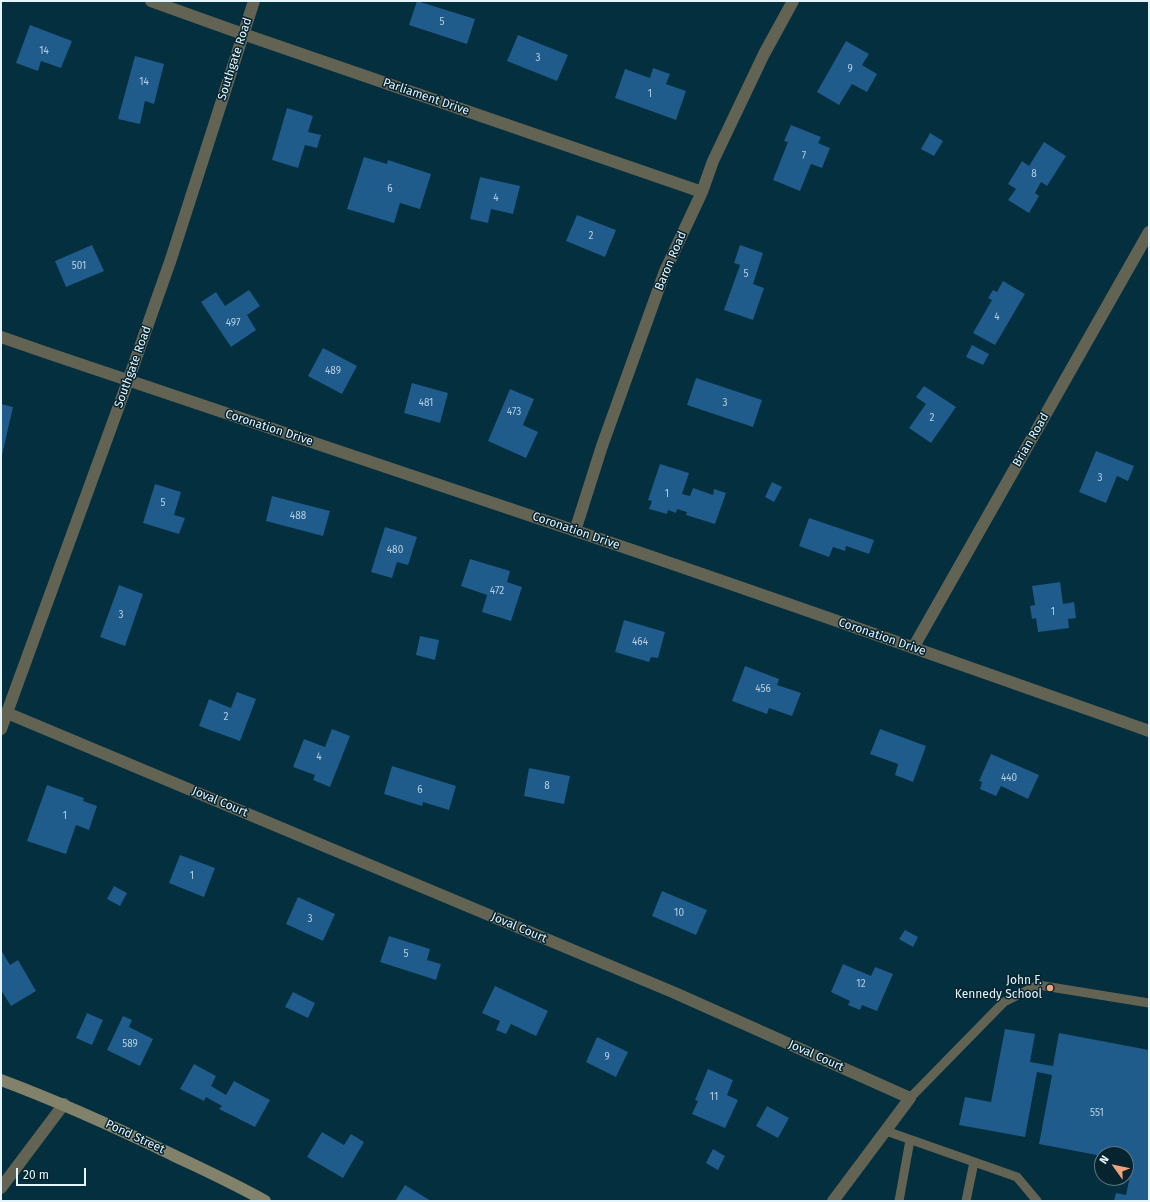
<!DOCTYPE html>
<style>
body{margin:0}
#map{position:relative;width:1150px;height:1202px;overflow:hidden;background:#032f3e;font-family:"Fira Sans",sans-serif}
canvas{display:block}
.frame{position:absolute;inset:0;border:2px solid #e4f5fd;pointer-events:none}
.north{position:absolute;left:1094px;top:1146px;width:40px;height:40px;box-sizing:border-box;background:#052430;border:1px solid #5e7882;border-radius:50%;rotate:303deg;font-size:11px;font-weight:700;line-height:16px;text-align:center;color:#e4f5fd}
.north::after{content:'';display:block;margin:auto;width:14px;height:18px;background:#f1a27b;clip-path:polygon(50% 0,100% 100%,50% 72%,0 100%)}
.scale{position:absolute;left:16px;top:1168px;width:70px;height:18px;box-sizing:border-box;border:2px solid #e4f5fd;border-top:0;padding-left:5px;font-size:12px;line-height:14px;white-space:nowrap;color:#e4f5fd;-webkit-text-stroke:3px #052430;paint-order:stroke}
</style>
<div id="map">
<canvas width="1150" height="1202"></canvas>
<div class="frame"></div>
<div class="north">N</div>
<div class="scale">20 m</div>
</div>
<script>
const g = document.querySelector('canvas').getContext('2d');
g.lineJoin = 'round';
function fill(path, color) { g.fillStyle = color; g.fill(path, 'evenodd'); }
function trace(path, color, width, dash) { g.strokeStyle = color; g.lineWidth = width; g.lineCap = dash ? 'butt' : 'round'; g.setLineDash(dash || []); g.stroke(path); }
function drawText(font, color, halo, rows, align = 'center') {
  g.font = font + ' "Fira Sans",sans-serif'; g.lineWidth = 3; g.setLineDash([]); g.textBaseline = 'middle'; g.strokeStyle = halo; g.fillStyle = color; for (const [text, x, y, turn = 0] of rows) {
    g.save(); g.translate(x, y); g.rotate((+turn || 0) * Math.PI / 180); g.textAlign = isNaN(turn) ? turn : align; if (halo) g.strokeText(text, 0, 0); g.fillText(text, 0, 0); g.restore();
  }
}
fill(new Path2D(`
 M417 1 475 19 467 44 409 25Z
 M30 25 72 41 61 68 41 61 38 71 16 63Z
 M518 35 568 55 557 81 507 61Z
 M846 41 869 54 862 65 877 74 867 92 852 84 839 105 817 92Z
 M135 56 164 64 154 104 145 101 140 124 118 119Z
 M653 68 670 74 666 84 686 91 676 120 615 98 625 69 650 78Z
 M287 108 313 116 308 132 321 135 317 148 305 145 298 168 272 160Z
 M791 125 821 137 818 143 830 148 822 168 811 164 800 191 773 180 788 142 784 141Z
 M930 133 943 141 934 156 921 149Z
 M1044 142 1066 156 1047 186 1041 182 1035 193 1039 196 1029 213 1008 200 1016 189 1008 184 1022 161 1029 166Z
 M364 157 387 164 388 160 431 174 420 209 400 203 394 223 347 209Z
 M480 177 520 186 513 214 491 209 488 223 470 219Z
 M577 215 616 230 605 257 566 241Z
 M92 245 104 271 66 287 55 261Z
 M740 245 763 253 753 284 764 288 753 320 724 310 740 265 734 263Z
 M1003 281 1025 294 995 345 973 333 992 300 988 298 993 290 997 292Z
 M249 290 260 306 247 315 256 330 231 347 201 302 216 292 225 306Z
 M972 345 989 354 983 365 966 357Z
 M323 348 357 366 342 394 308 376Z
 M696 378 762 400 753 427 687 405Z
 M412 383 448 393 440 423 404 413Z
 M924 386 956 407 931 443 909 428 926 404 916 397Z
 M510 389 534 399 523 425 538 432 526 458 488 441Z
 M1 404 13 407 2 455H1Z
 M1096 451 1134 466 1128 481 1117 476 1106 503 1079 492Z
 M660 464 689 473 682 494 690 496 693 488 713 495 714 489 726 493 715 524 686 515 687 512 677 509 676 513 668 510 667 514 649 509 652 501 648 500Z
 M772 482 782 487 774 502 765 497Z
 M155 484 181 492 174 515 185 518 179 534 143 523Z
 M272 496 330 511 323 536 266 521Z
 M809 518 874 540 869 554 846 546 845 551 833 547 829 557 799 546Z
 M385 527 417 537 408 565 397 562 392 578 371 572Z
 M470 559 510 571 507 582 522 587 511 621 482 612 487 595 461 586Z
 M1060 582 1063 604 1074 602 1076 618 1068 619 1069 628 1038 632 1036 618 1032 619 1030 606 1035 605 1032 586Z
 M119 585 143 594 125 646 100 637Z
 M624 620 665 632 658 658 651 657 649 662 615 652Z
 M420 636 439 640 435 660 416 655Z
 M745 666 779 679 777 685 801 693 792 716 769 708 767 714 732 701Z
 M237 692 256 699 240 741 199 726 209 699 231 708Z
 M332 729 350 736 330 787 313 780 315 775 293 767 304 739 325 747Z
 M880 729 926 746 913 782 895 775 898 764 870 754Z
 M991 754 1039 775 1028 799 1001 786 996 796 980 789 982 782 979 781Z
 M392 766 456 786 449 810 423 802 422 806 384 794Z
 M529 768 570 776 564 804 524 796Z
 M47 785 84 798 83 801 97 806 89 830 76 825 66 854 27 841Z
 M180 855 215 868 204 897 169 883Z
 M114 886 127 893 120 906 107 899Z
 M662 891 707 910 696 935 652 916Z
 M298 897 335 914 323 941 286 924Z
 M905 930 918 937 913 947 899 939Z
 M389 936 430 949 427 960 441 964 436 980 380 962Z
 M1 950 10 965 18 960 36 991 11 1006 1 990Z
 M843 964 871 976 875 967 893 974 877 1011 862 1005 860 1010 848 1005 850 1001 831 992Z
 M495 986 548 1011 536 1036 511 1024 506 1034 496 1030 500 1021 482 1013Z
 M293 992 315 1003 308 1018 285 1007Z
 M87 1013 103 1020 92 1045 76 1038Z
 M123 1016 132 1020 129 1027 153 1039 140 1066 107 1050Z
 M1005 1029 1035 1034 1030 1062 1053 1066 1059 1033 1149 1050V1201H1114L1116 1193 1126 1195 1133 1162 1126 1160V1154H1102V1156L1039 1144 1052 1075 1037 1072 1025 1137 959 1125 965 1097 991 1102Z
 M597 1037 628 1052 616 1077 586 1062Z
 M194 1064 216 1076 211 1086 226 1095 234 1081 270 1100 255 1127 219 1109 222 1106 206 1097 204 1101 180 1089Z
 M708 1069 733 1080 727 1095 738 1100 725 1128 692 1114 698 1101 695 1100Z
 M767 1106 789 1118 778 1138 756 1126Z
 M322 1132 344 1145 351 1134 364 1142 343 1178 307 1157Z
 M713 1149 725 1156 718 1170 706 1163Z
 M405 1185 431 1201H395Z`), '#1f5b8b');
trace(new Path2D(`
 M910 1098 1004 1002 1038 985 1149 1003
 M886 1131 1017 1177 1037 1201
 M899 1201 910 1140
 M966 1201 974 1162`), '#636353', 9);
trace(new Path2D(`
 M151 1 243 34 702 192
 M1 337C191 403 382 466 573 530 766 595 957 663 1149 731
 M575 531 602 446 665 271 702 192 713 161 764 54 793 1
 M913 648 1149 232
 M7 713 675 993 910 1098 833 1201
 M1 729 128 381 171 259 254 1
 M1 1188 64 1104`), '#636353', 12);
trace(new Path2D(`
 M1 1080C60 1102 117 1128 173 1155 204 1170 235 1184 265 1201`), '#82826a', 12);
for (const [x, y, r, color] of [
 [1050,988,4,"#f1a27b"]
]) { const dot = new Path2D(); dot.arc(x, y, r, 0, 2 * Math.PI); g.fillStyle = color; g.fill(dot); trace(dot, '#052430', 1.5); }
drawText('10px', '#b3cee0', null, [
 ["5",442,22],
 ["14",44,51],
 ["3",538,58],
 ["9",850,69],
 ["14",144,82],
 ["1",650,94],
 ["7",804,156],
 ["8",1034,174],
 ["6",390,189],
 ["4",496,198],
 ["2",591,236],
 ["501",79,266],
 ["5",746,274],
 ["4",997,317],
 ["497",233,323],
 ["489",333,371],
 ["481",426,403],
 ["3",725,403],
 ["473",514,412],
 ["2",932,418],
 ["3",1100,478],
 ["1",667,494],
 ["5",163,503],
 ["488",298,516],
 ["480",395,550],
 ["472",497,591],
 ["1",1053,612],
 ["3",121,615],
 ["464",640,642],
 ["456",763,689],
 ["2",226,717],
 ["4",319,757],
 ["440",1009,778],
 ["8",547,786],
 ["6",420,790],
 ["1",65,816],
 ["1",192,876],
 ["10",679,913],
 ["3",310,919],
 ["5",406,954],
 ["12",861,984],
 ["589",130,1044],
 ["9",607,1057],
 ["11",714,1097],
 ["551",1097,1113]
]);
drawText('12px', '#e4f5fd', '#052430', [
 ["Southgate Road",235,59,-72],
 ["Parliament Drive",426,97,19],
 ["Baron Road",671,261,-67],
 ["Southgate Road",133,367,-70],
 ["Coronation Drive",269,428,18],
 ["Brian Road",1031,440,-60],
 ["Coronation Drive",576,531,19],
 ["Coronation Drive",882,637,19],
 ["Joval Court",220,802,23],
 ["Joval Court",519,928,23],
 ["Joval Court",816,1056,24],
 ["Pond Street",135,1137,25]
]);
drawText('12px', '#e4f5fd', '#052430', [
 ["John F.",1042,981],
 ["Kennedy School",1042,995]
], 'right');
</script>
